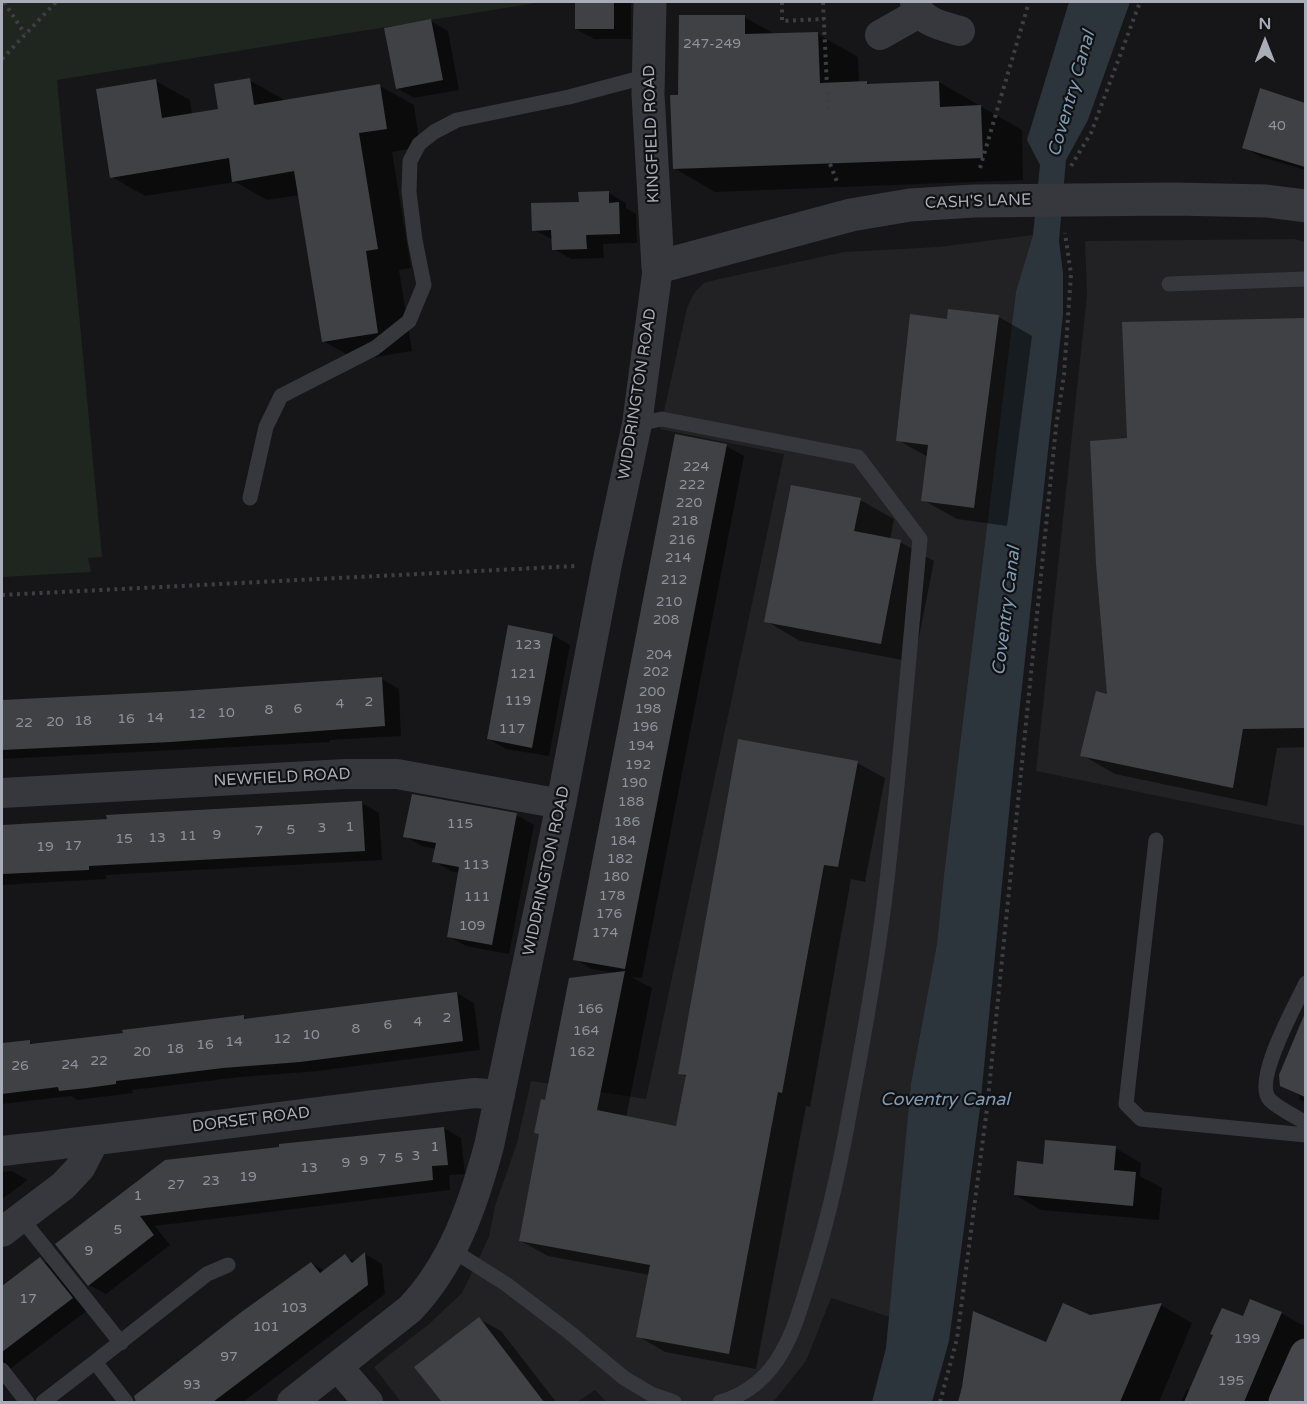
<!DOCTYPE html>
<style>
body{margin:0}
#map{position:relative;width:1307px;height:1404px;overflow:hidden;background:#161618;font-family:"Varela Round",sans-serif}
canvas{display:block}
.frame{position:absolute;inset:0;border:3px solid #a8adb8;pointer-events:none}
.north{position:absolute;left:1235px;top:12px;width:60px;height:60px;-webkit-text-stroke:4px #111113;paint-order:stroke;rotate:0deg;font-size:16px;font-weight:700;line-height:24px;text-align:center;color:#a8adb8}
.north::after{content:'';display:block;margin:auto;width:21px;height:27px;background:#a8adb8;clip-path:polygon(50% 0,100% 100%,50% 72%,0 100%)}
</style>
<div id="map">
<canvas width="1307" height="1404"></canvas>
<div class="frame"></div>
<div class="north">N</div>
</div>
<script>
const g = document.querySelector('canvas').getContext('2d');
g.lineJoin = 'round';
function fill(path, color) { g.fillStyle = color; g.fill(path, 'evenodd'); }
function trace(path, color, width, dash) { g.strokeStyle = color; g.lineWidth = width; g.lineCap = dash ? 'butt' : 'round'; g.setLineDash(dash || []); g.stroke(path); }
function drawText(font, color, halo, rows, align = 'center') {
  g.font = font + ' "Varela Round",sans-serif'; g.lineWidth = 4.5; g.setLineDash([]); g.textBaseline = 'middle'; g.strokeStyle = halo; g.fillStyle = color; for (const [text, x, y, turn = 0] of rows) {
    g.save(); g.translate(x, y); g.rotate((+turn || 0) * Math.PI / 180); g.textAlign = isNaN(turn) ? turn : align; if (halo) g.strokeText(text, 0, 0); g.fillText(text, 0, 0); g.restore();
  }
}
fill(new Path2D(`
 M1033 235 1016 291 944 874 937 943 911 1083 890 1317 831 1298 806 1361 773 1402H607L595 1390 577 1402H401L374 1367 429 1324 462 1293 489 1237 495 1206 517 1143 531 1081 646 1099 784 454 660 429 687 308 694 293 704 283 719 279 844 252 938 247Z
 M1295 239 1305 242V826L1036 771 1087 295 1085 241Z`), '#222225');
fill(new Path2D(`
 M2 2H542L57 80 102 557 88 558 91 572 2 577Z`), '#1e261f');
fill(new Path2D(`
 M1069 2H1130L1088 120 1066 160 1059 241 1063 273V315L1017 732 980 1108 949 1341 932 1402H872L886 1348 911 1083 937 943 944 874 1016 291 1033 235 1040 165 1027 140Z`), '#2c353c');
fill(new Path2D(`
 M576 2H631V39H594L576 29Z
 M744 17 775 34H818L858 57 859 83 866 82 871 85 939 82 1022 130 1023 180 715 192 674 168 680 96Z
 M431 21 448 31 459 90 414 98 397 88Z
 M249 80 283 99 284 101 380 86 414 105 420 147 392 152 411 268 399 270 412 351 357 360 323 341 300 195 267 200 235 182 145 196 112 177 156 81 190 100 192 114 220 110Z
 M1261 90 1306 104V170L1261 157 1244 147Z
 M609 193 626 203V208L636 214 637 243 603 244 604 258 571 259 554 249 553 240 534 230 580 203Z
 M999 317 1032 336 1007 526 957 519 923 500 928 457 898 440 948 320Z
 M1306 320V747L1277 748 1267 806 1115 774 1082 755 1109 696 1128 440 1123 324Z
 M726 446 744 456 642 978 631 977 652 988 626 1118 677 1128 687 1077 680 1073 857 763 885 778 865 882 851 879 810 1107 806 1106 756 1369 665 1352 638 1336 650 1275 548 1256 521 1241 540 1135 536 1132 547 1102 615 973 592 969 575 959Z
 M860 500 894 519 890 540 900 542 934 561 914 662 800 641 766 621Z
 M510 627 553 635 570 645 549 756 506 749 489 739Z
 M382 679 399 689 401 736 330 740V742L2 759V700L139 695Z
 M362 803 379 813 382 860 106 875V879L2 885V826Z
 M516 815 534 825 509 954 466 946 448 936 460 873 451 871 434 861 436 849 422 846 405 836Z
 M457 993 474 1003 480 1050 318 1071 241 1077 132 1090 133 1093 77 1100 71 1096 2 1104V1045L30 1042 36 1045 243 1017 249 1020Z
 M1306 1017V1103L1299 1099 1300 1096 1281 1085 1280 1075Z
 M444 1128 461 1138 465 1174 449 1175 450 1190 155 1226 170 1245 106 1294 89 1285 166 1162Z
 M1115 1148 1141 1163 1140 1176 1162 1188 1159 1220 1041 1210 1015 1195 1044 1166Z
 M12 1171 28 1180 2 1199V1172Z
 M365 1254 382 1264 385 1294 243 1402H137L311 1263 325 1271 345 1256 355 1262Z
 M40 1259 57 1269 89 1309 6 1372 2 1380V1288Z
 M1161 1305 1192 1323 1159 1402H959L963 1387 1046 1344 1090 1316Z
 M1223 1310 1244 1318 1281 1313 1306 1327V1348L1283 1402H1181L1187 1389 1191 1391Z
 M479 1319 501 1331 556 1402H443L416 1367Z`), '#0007');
fill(new Path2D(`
 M575 2H614V29H575Z
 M679 15H745V34L818 32 820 83 867 81V84L939 81 940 107 981 105 983 158 673 169 670 95H678Z
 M431 19 443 80 396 89 384 28Z
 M250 78 254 105 380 84 387 129 359 133 378 249 366 251 378 333 322 342 294 171 232 182 229 158 110 178 96 89 156 79 162 118 218 109 214 84Z
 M1260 88 1305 103V167L1242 148Z
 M609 191V203L619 202 620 234 586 235 587 249 552 250 551 230 532 231 531 203 579 202 578 192Z
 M948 309 999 315 974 508 921 501 928 445 896 441 910 314 947 319Z
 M1305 318V728L1243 729 1233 788 1080 756 1096 691 1107 694 1096 564 1090 441 1127 438 1122 322Z
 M675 434 727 444 625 969 573 960Z
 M791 485 861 498 854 531 901 540 881 644 764 622Z
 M508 625 553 634 532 748 487 739Z
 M382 677 385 726 171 742 2 750V700L182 691Z
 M738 739 858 761 838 867 824 865 782 1093 778 1092 729 1354 636 1337 650 1265 519 1241 539 1134 534 1133 541 1099 545 1100 569 978 625 971 597 1110 676 1126 686 1075 678 1074Z
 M412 794 517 813 492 945 447 937 459 867 432 862 436 843 403 837Z
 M362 801 365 851 89 866V870L2 874V825L107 819 106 815Z
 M457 992 463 1041 300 1062 223 1068 116 1081V1084L87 1088 59 1091 58 1087 2 1094V1043L30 1040V1044L81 1038 123 1033 122 1030 244 1015V1019Z
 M1305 1013V1097L1280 1086 1279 1075Z
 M444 1127 448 1165 432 1166 433 1180 140 1216 154 1235 88 1286 55 1244 165 1160 279 1147V1144Z
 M1045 1140 1116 1146 1114 1170 1136 1172 1133 1206 1014 1195 1017 1161 1043 1164Z
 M365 1252 368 1285 213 1402H136L134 1396 240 1313 311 1262 320 1273 345 1254 352 1263Z
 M40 1257 73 1298 2 1352V1286Z
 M1250 1299 1282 1312 1244 1402H1184L1213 1335 1210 1334 1222 1308 1243 1316Z
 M1063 1303 1090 1315 1162 1303 1120 1402H958L962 1387 973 1311 1046 1342Z
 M479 1317 544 1402H442L414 1367Z`), '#404145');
trace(new Path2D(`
 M4 2 25 34
 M782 2V21L824 19
 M823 2 828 109
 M2 59 56 2
 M830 164 838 184
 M1071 166 1091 133 1140 2
 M980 168 1029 2
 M2 595 576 566
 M940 1402 957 1339 987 1108 1056 427 1064 375 1071 274 1065 233`), '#3d3f44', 4, [3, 4.5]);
trace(new Path2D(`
 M1169 284 1306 279
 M637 424 662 419 858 457 920 539C909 653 900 767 887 880 878 959 864 1037 849 1115 839 1172 826 1228 808 1284 801 1307 794 1331 782 1352 769 1376 747 1395 720 1402
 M250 498 266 427 281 396 375 348 409 321 424 285 415 240 409 192 410 161 419 144 434 132 457 120 569 97 648 76
 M1156 840 1126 1104 1141 1119 1306 1135
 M1306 983C1296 1004 1252 1082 1270 1100 1279 1109 1295 1116 1306 1123
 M21 1218 121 1343
 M452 1250 506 1284 569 1332 624 1378 651 1394 674 1402
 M95 1362 207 1274 228 1265
 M2 1370 27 1402
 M43 1402 95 1362 126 1402`), '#37383d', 15);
trace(new Path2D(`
 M915 2C920 22 942 26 960 31
 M880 35 919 13
 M2 793 345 774H397L561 804
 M2 1151C159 1134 317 1111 475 1093L500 1095
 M2 1232 63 1186 80 1168 94 1141
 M338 1367 368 1402
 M292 1402 410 1309C453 1264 473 1205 489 1146L561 804 607 564 637 424 658 267`), '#37383d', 30);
trace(new Path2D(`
 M650 2 648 94 658 267 851 215 910 205 974 201 1174 199 1266 201 1306 206`), '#37383d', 33);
trace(new Path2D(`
 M1285 1402 1306 1355`), '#45474d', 33);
drawText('14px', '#8e929b', null, [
 ["247-249",712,44],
 ["40",1277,126],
 ["224",696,467],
 ["222",692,485],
 ["220",689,503],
 ["218",685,521],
 ["216",682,540],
 ["214",678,558],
 ["212",674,580],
 ["210",669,602],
 ["208",666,620],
 ["123",528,645],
 ["204",659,655],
 ["202",656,672],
 ["121",523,674],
 ["200",652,692],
 ["119",518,701],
 ["2",369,702],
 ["4",340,704],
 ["6",298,709],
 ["198",648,709],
 ["8",269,710],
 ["10",226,713],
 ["12",197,714],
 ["14",155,718],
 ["16",126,719],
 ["18",83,721],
 ["20",55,722],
 ["22",24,723],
 ["196",645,727],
 ["117",512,729],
 ["194",641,746],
 ["192",638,765],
 ["190",634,783],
 ["188",631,802],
 ["186",627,822],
 ["115",460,824],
 ["1",350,827],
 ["3",322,828],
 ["5",291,830],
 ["7",259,831],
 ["9",217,835],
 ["11",188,836],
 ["13",157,838],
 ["15",124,839],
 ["184",623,841],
 ["17",73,846],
 ["19",45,847],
 ["182",620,859],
 ["113",476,865],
 ["180",616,877],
 ["178",612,896],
 ["111",477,897],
 ["176",609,914],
 ["109",472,926],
 ["174",605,933],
 ["166",590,1009],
 ["2",447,1018],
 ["4",418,1022],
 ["6",388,1025],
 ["8",356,1029],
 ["164",586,1031],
 ["10",311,1035],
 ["12",282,1039],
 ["14",234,1042],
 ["16",205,1045],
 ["18",175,1049],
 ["20",142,1052],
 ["162",582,1052],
 ["22",99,1061],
 ["24",70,1065],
 ["26",20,1066],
 ["1",435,1147],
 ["3",416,1156],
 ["5",399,1158],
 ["7",382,1159],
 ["9",364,1161],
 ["9",346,1163],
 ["13",309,1168],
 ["19",248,1177],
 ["23",211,1181],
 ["27",176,1185],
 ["1",138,1196],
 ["5",118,1230],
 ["9",89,1251],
 ["17",28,1299],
 ["103",294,1308],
 ["101",266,1327],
 ["199",1247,1339],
 ["97",229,1357],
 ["195",1231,1381],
 ["93",192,1385]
]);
drawText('16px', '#a8adb8', '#111113', [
 ["KINGFIELD ROAD",652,134,-92],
 ["CASH'S LANE",978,202,-2],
 ["WIDDRINGTON ROAD",638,394,-81],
 ["NEWFIELD ROAD",282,778,-3],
 ["WIDDRINGTON ROAD",547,871,-78],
 ["DORSET ROAD",251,1120,-7]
]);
drawText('italic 18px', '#7f9bb3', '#111113', [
 ["Coventry Canal",1072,94,-74],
 ["Coventry Canal",1007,611,-83],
 ["Coventry Canal",945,1100]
]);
</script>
